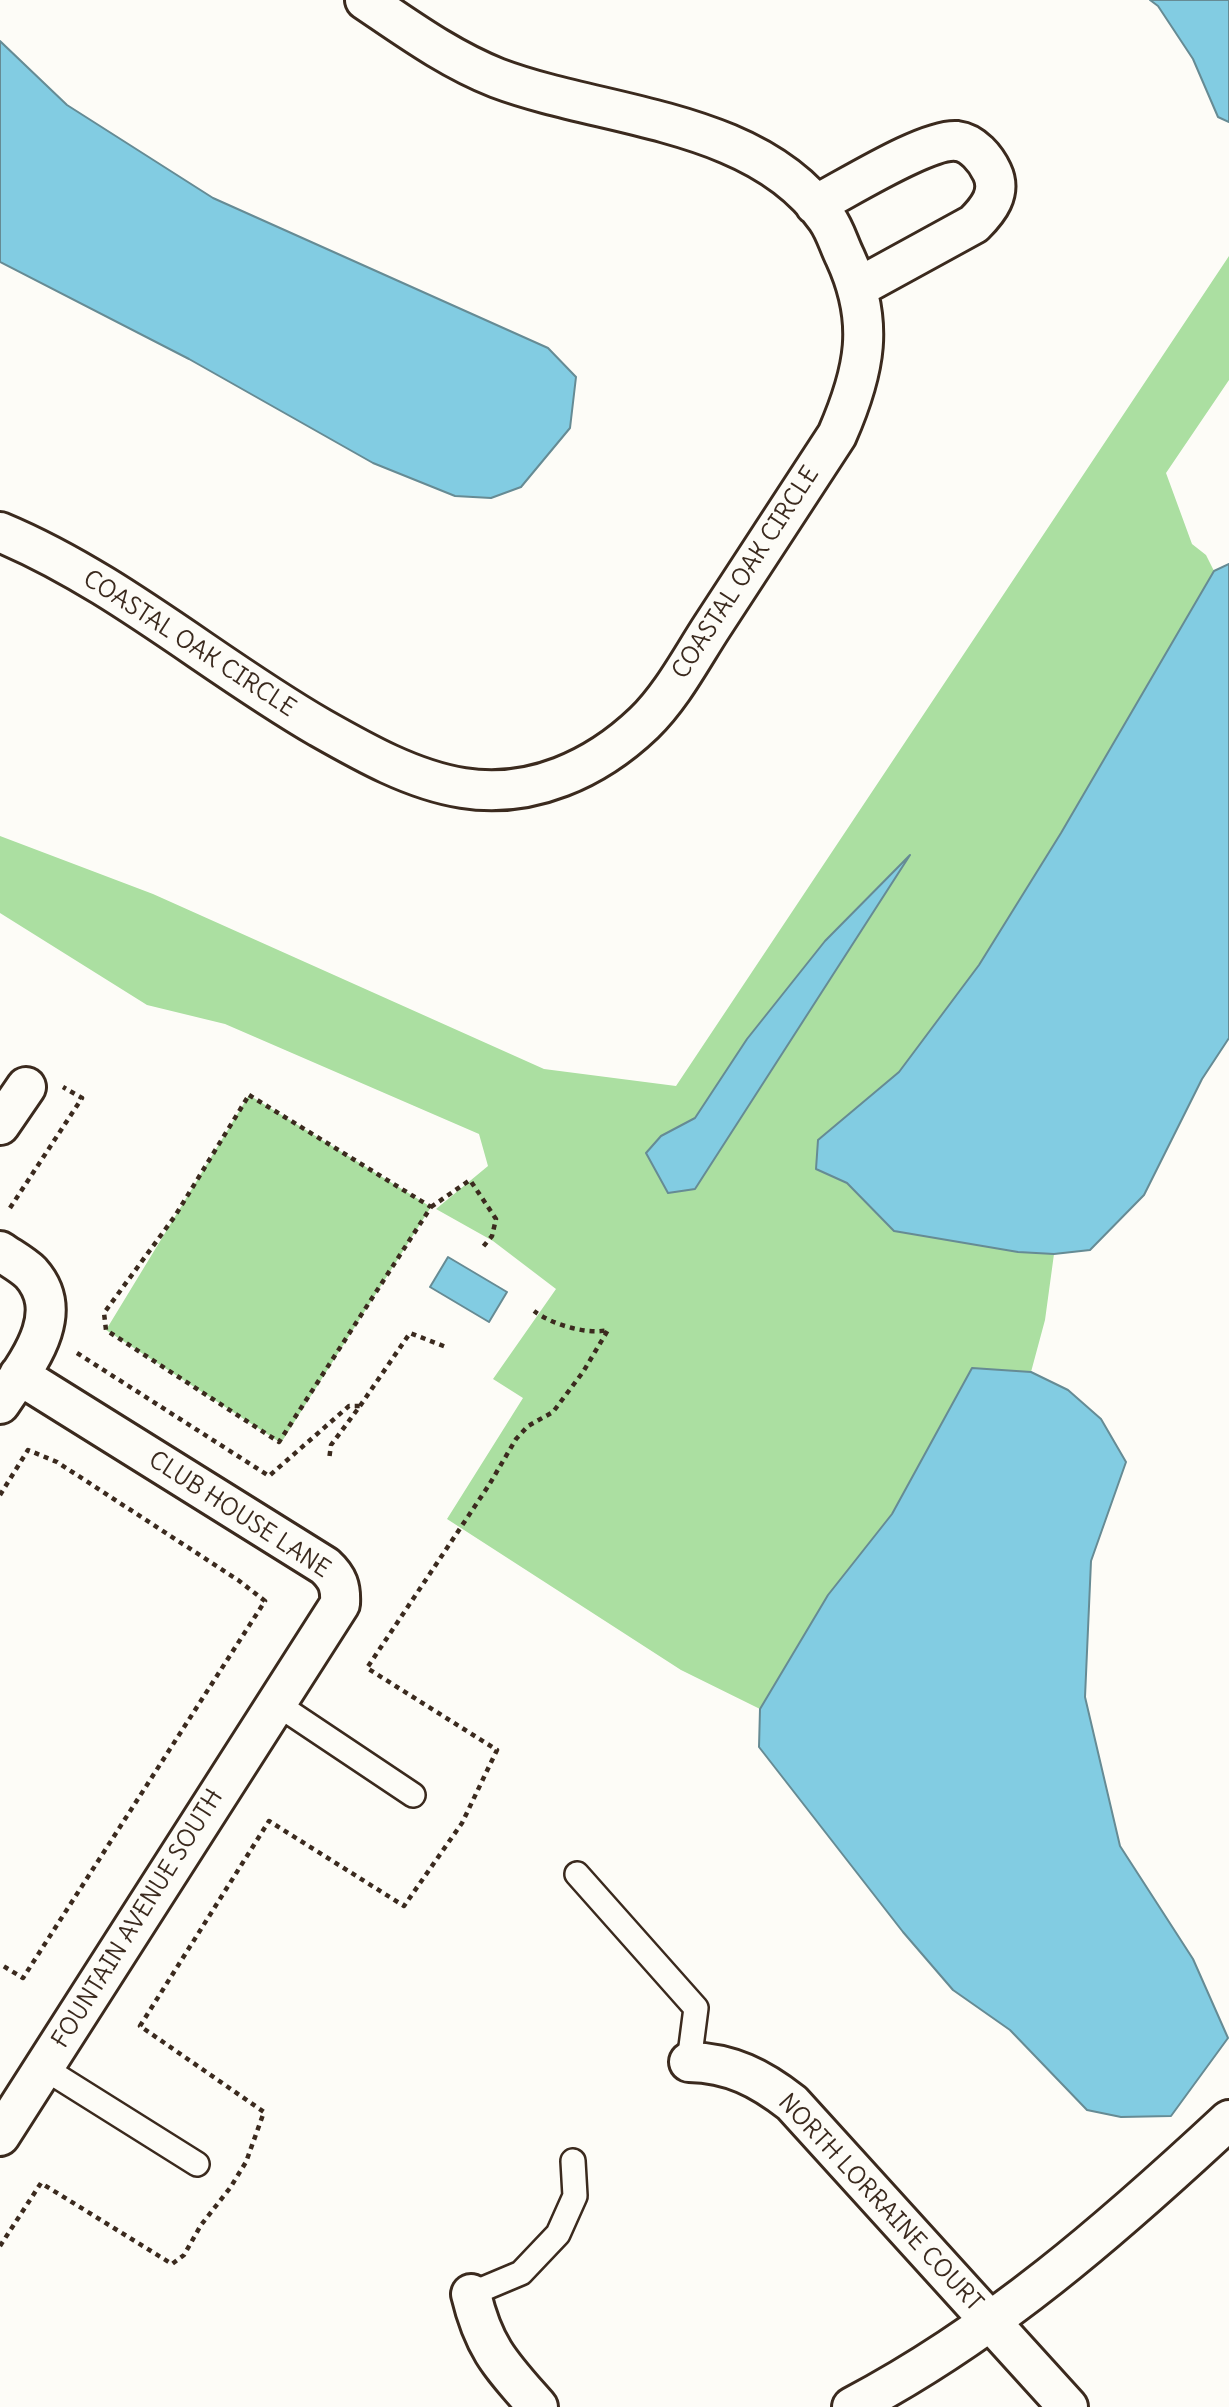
<!DOCTYPE html>
<style>
body{margin:0}
canvas{display:block;background:#fdfcf7}
</style>
<canvas width="1229" height="2407"></canvas>
<script>
const g = document.querySelector('canvas').getContext('2d');
g.lineJoin = 'round';
function fill(path, color) { g.fillStyle = color; g.fill(path, 'evenodd'); }
function trace(path, color, width, dash) { g.strokeStyle = color; g.lineWidth = width; g.lineCap = dash ? 'butt' : 'round'; g.setLineDash(dash || []); g.stroke(path); }
function drawText(font, color, halo, rows, align = 'center') {
  g.font = font + ' Delius,sans-serif'; g.lineWidth = 5; g.setLineDash([]); g.textBaseline = 'middle'; g.strokeStyle = halo; g.fillStyle = color; for (const [text, x, y, turn = 0] of rows) {
    g.save(); g.translate(x, y); g.rotate((+turn || 0) * Math.PI / 180); g.textAlign = isNaN(turn) ? turn : align; if (halo) g.strokeText(text, 0, 0); g.fillText(text, 0, 0); g.restore();
  }
}
fill(new Path2D(`
 M1229 256V380L1166 473 1192 544 1206 555 1214 571 1061 833 979 965 899 1072 818 1140 816 1169 847 1183 894 1231 1018 1252 1054 1254 1045 1320 1031 1372 972 1368 892 1514 828 1595 760 1709 681 1670 447 1519 523 1398 493 1379 556 1289 493 1241 436 1209 488 1166 479 1134 225 1024 147 1005 0 913V836L153 894 544 1069 676 1086ZM825 941 695 1188 661 1136 695 1118 747 1039Z
 M249 1095 431 1207 281 1443 106 1330Z`), '#abdfa1');
const water = new Path2D(`
 M1150 0H1229V122L1218 117 1193 59 1158 6Z
 M0 41 67 105 213 198 548 348 576 377 570 428 521 487 491 498 455 496 373 463 189 359 0 262Z
 M1229 564V1038L1202 1079 1144 1195 1090 1250 1054 1254 1018 1252 894 1231 847 1183 816 1169 818 1140 899 1072 979 965 1061 833 1214 571Z
 M910 855 695 1189 668 1193 646 1153 661 1136 695 1118 747 1039 825 941Z
 M448 1257 507 1292 489 1322 430 1287Z
 M972 1368 1031 1372 1068 1390 1101 1419 1126 1462 1091 1561 1085 1697 1120 1846 1193 1959 1228 2038 1171 2116 1121 2117 1087 2110 1010 2030 953 1990 903 1932 759 1747 760 1709 828 1595 892 1514Z`);
fill(water, '#82cce2');
trace(water, '#668b94', 2);
const lane = new Path2D(`
 M274 1702 413 1795
 M577 1874 696 2008 689 2062
 M44 2068 197 2164
 M471 2294 521 2273 558 2234 575 2196 573 2161`);
const street = new Path2D(`
 M815 205C845 190 927 138 957 141 973 143 986 159 992 172 1002 193 988 210 974 224L859 287
 M0 532C115 580 212 665 319 727 363 752 412 780 463 788 531 799 596 769 644 723 672 696 692 657 713 625 754 562 796 498 837 435 865 371 875 322 845 257 839 245 835 230 827 219 757 118 603 118 497 78 449 59 408 29 365 0
 M0 1125 26 1087
 M0 1251C10 1258 23 1265 31 1273 69 1316 24 1367 0 1404
 M689 2062C731 2063 760 2078 792 2103L1068 2407
 M0 2136 340 1604C341 1587 338 1578 325 1566L19 1375
 M471 2294C484 2349 502 2366 538 2407
 M852 2407C993 2333 1113 2228 1229 2120`);
trace(lane, '#3b2a1e', 28);
trace(street, '#3b2a1e', 44);
trace(new Path2D(`
 M249 1095 431 1207 279 1442 106 1330 104 1313 175 1216Z
 M431 1207 470 1180 496 1219 492 1236 482 1248
 M10 1208 82 1098 63 1087
 M77 1353 269 1476 349 1406H360L331 1445 329 1460
 M360 1406 410 1333 446 1347
 M0 1495 28 1450 57 1462 238 1580 265 1601 23 1978 0 1964
 M0 2246 41 2183 172 2264 184 2255 201 2225 230 2188 246 2162 264 2112 140 2026 269 1821 404 1906 462 1823 497 1750 367 1668 489 1485 516 1439 528 1426 553 1412 583 1372 608 1330C586 1335 551 1324 534 1311`), '#3b2a1e', 4.5, [5, 5]);
trace(lane, '#fdfcf7', 23);
trace(street, '#fdfcf7', 38);
drawText('24px', '#3b2a1e', '#fdfcf7', [
 ["COASTAL OAK CIRCLE",746,573,-57],
 ["COASTAL OAK CIRCLE",189,644,33],
 ["CLUB HOUSE LANE",239,1515,33],
 ["FOUNTAIN AVENUE SOUTH",138,1919,-58],
 ["NORTH LORRAINE COURT",880,2203,47]
]);
</script>
